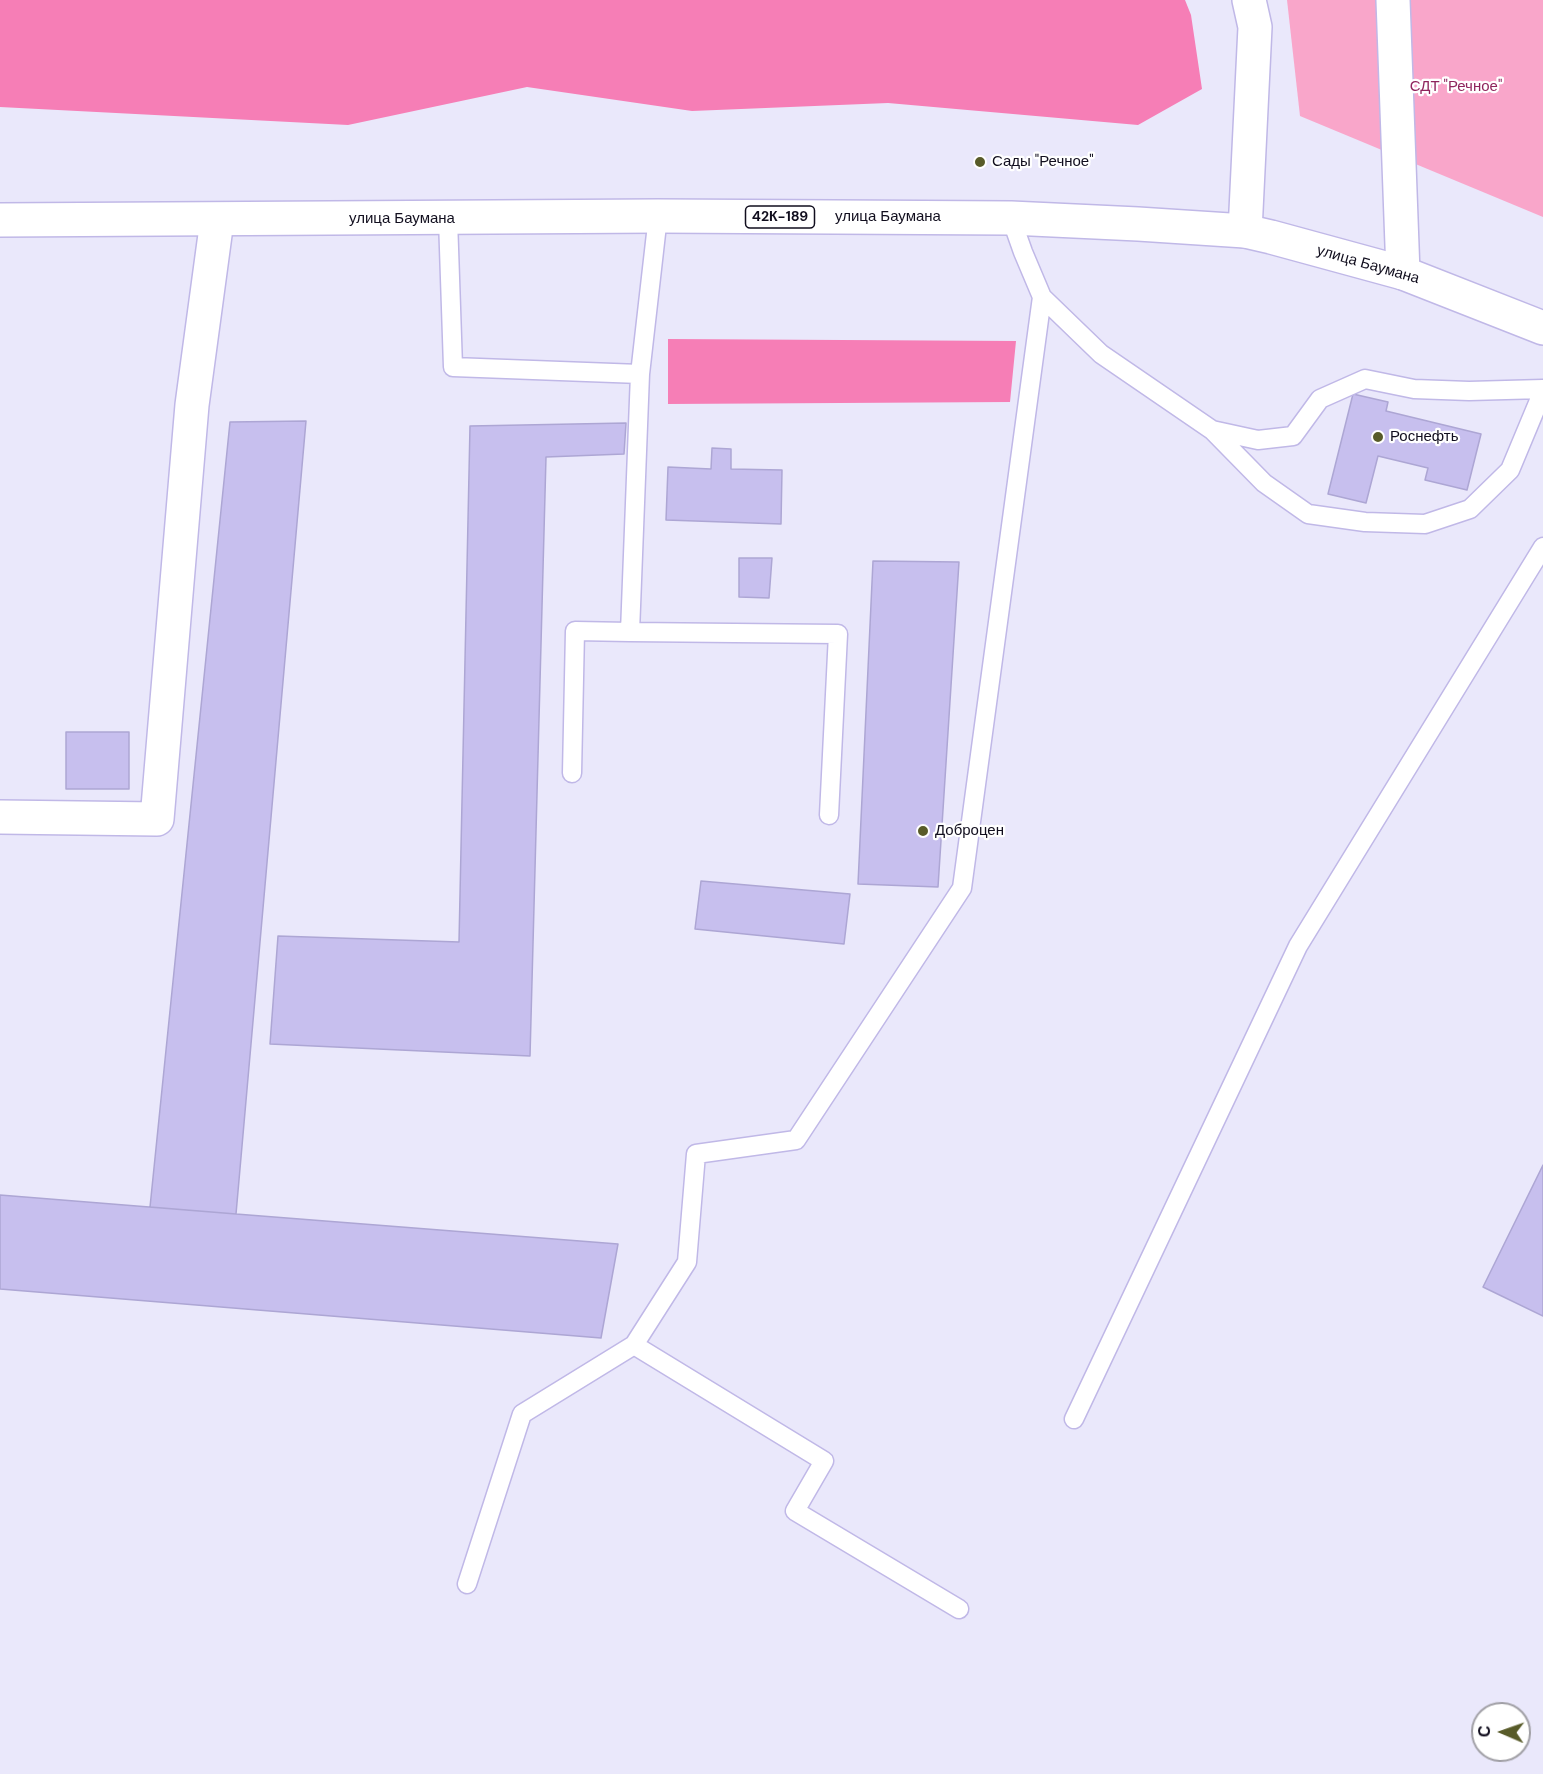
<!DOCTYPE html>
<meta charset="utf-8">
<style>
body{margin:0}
#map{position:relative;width:1543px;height:1774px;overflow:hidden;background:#eae8fb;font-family:"DM Sans",sans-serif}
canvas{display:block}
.north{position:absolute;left:1471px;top:1702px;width:60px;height:60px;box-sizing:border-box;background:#fff;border:2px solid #a09fa5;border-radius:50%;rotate:272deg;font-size:16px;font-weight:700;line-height:24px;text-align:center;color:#110e1e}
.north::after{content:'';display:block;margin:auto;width:21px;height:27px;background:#585b29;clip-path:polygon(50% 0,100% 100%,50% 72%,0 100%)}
</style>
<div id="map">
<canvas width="1543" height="1774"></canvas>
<div class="north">С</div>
</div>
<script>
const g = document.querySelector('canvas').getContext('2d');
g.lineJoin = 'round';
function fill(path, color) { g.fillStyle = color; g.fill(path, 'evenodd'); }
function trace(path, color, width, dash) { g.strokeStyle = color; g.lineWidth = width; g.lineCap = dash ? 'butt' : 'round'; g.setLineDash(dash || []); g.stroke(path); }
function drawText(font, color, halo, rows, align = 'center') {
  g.font = font + ' "DM Sans",sans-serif'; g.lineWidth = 4.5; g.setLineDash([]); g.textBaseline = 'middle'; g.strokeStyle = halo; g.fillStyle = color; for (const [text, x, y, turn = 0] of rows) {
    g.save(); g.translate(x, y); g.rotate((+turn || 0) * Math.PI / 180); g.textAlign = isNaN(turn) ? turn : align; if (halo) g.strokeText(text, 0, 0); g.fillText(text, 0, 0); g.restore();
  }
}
fill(new Path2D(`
 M1287 0H1543V217L1300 116Z`), '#f9a6ca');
fill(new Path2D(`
 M0 0H1185L1191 15 1202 89 1138 125 888 103 692 111 527 87 348 125 0 107Z
 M668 339 1016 341 1010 402 668 404Z`), '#f67eb6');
const building = new Path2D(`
 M1353 394 1388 402 1386 411 1481 434 1467 490 1425 480 1428 468 1378 456 1366 503 1328 494Z
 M306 421 236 1214 150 1207 230 422Z
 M626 423 624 454 546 457 530 1056 270 1044 278 936 459 942 470 426Z
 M712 448 731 449V469L782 470 781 524 666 520 668 467 711 469Z
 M739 558H772L769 598 739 597Z
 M873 561 959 562 938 887 858 884Z
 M66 732H129V789H66Z
 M701 881 850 894 844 944 695 929Z
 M1543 1165V1316L1483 1287Z
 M0 1195 236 1214 618 1244 601 1338 0 1289Z`);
fill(building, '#c7bfee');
trace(building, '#ada6d4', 1.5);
const service = new Path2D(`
 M658 216 640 374 630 632 838 634 829 815
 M1011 218 1023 252 1042 297 1101 354 1212 430 1264 483 1308 514 1365 522 1425 524 1470 509 1510 470 1543 391
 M448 219 453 367 640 374
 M1212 430 1258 440 1293 436 1320 399 1365 379 1414 389 1469 391 1543 389
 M572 773 575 631 630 632
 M1074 1419 1298 946 1543 547
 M467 1584 522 1414 634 1345
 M959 1609 795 1511 824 1461 634 1345 687 1262 696 1154 796 1140 962 888 1042 297`);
const minor = new Path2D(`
 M1393 0 1403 273
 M1245 231 1255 27 1249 0
 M0 817 157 819 192 405 217 220`);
const primary = new Path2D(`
 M0 220 658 216 1011 218 1138 224 1245 231 1271 237 1403 273 1543 328`);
trace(service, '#c0b8e7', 21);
trace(minor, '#c0b8e7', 36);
trace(primary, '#c0b8e7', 36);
trace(service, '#fff', 18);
trace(minor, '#fff', 33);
trace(primary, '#fff', 33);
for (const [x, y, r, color] of [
 [980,162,6,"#585b29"],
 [1378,437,6,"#585b29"],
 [923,831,6,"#585b29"]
]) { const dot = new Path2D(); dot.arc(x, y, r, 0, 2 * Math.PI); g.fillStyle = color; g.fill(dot); trace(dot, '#fff', 2); }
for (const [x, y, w] of [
 [780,217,69]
]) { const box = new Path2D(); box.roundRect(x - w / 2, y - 11, w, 22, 4.5); g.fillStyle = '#fff'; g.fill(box); trace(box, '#110e1e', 1.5); }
drawText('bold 14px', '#110e1e', null, [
 ["42К-189",780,217]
]);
drawText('15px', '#8f255d', '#fff', [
 ["СДТ \"Речное\"",1456,87]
]);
drawText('15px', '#110e1e', '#fff', [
 ["Сады \"Речное\"",992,162],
 ["Роснефть",1390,437],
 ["Доброцен",935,831]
], 'left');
drawText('15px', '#110e1e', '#fff', [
 ["улица Баумана",888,217],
 ["улица Баумана",402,219],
 ["улица Баумана",1368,265,16]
]);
</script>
